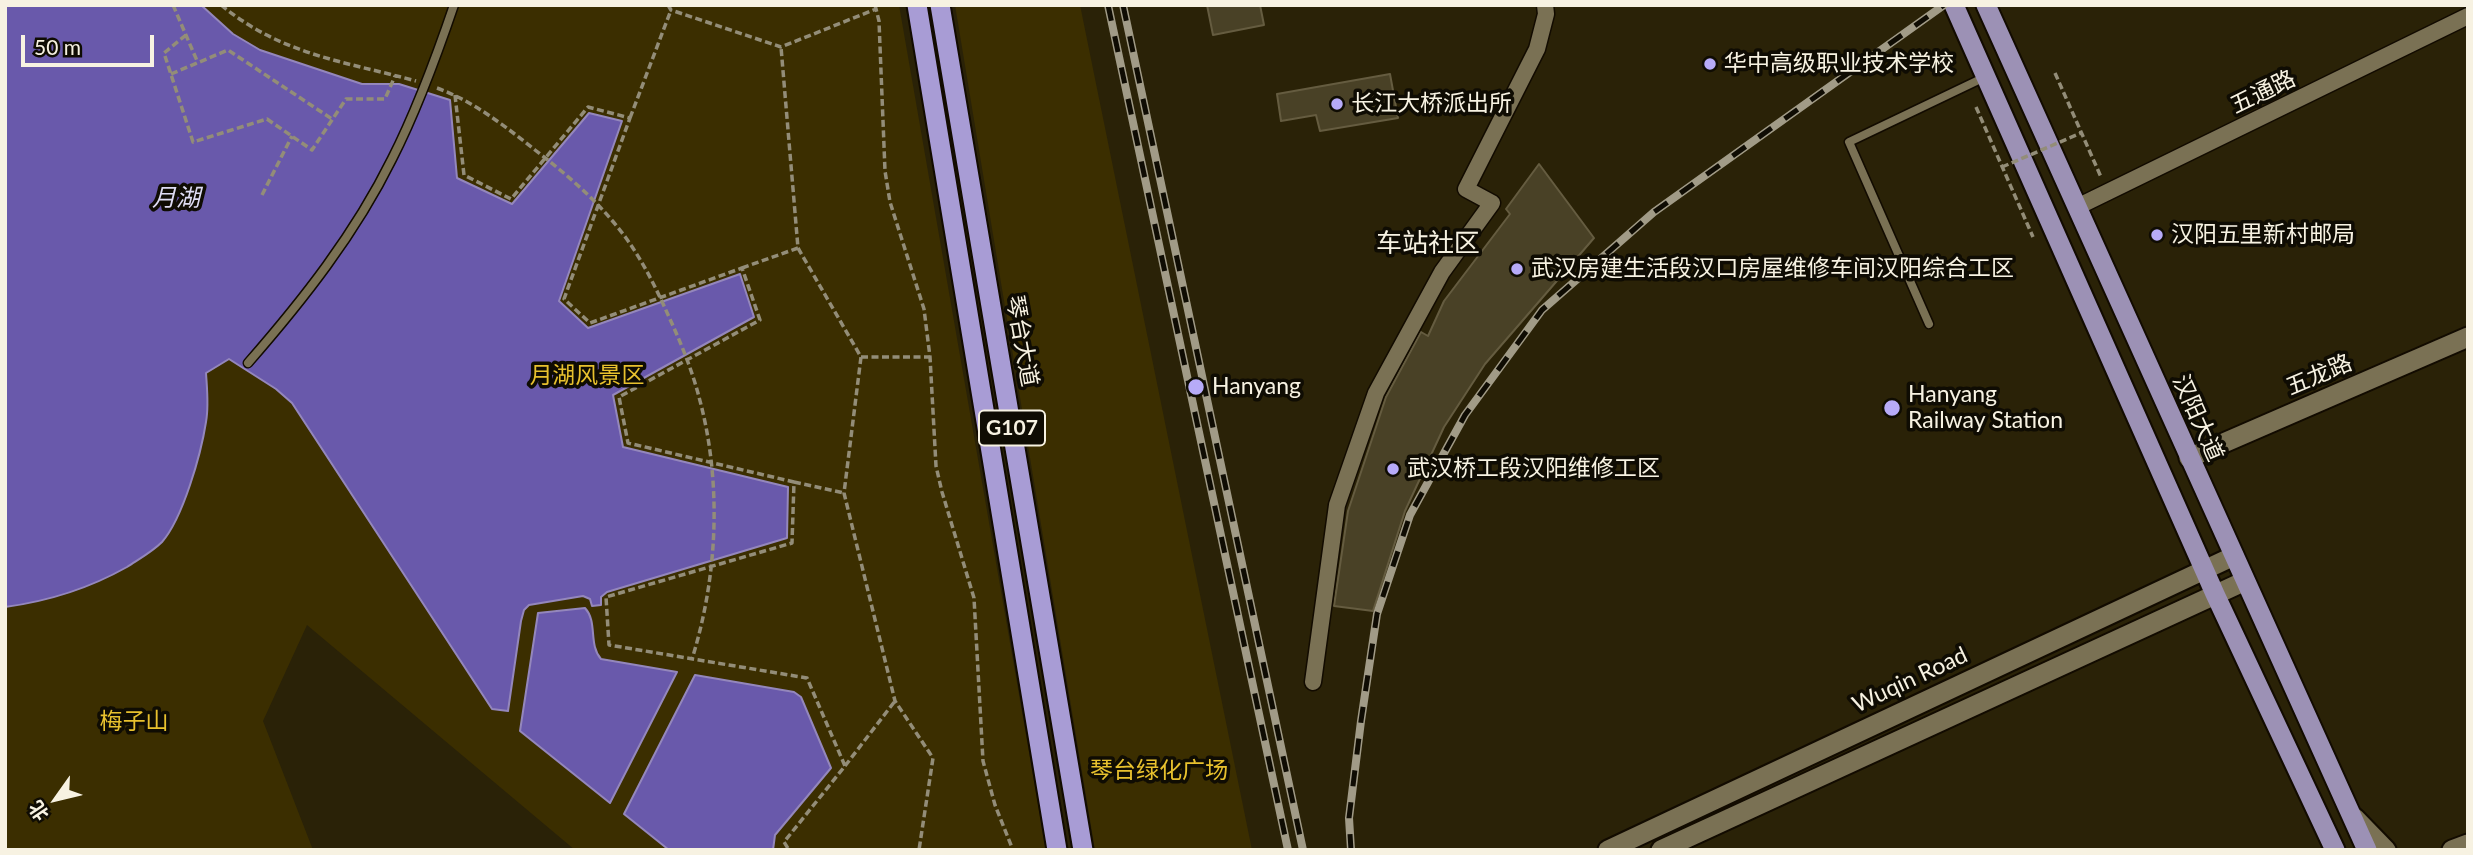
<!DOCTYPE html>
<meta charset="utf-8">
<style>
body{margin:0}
#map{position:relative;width:2473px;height:855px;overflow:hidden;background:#2a2207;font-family:Lato,"Noto Sans SC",sans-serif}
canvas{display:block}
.frame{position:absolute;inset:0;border:7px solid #f7f2e2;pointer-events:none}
.north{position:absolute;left:21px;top:764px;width:70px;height:70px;-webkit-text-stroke:5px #0f0c03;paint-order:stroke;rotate:236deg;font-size:19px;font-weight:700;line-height:28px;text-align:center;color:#f7f2e2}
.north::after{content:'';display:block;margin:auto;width:24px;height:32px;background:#f7f2e2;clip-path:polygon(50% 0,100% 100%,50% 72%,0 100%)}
.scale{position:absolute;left:21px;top:35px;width:133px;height:32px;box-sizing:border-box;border:4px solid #f7f2e2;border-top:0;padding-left:9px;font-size:21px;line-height:24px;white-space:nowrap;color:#f7f2e2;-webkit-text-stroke:5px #0f0c03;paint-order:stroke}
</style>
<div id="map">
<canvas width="2473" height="855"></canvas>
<div class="frame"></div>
<div class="north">北</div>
<div class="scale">50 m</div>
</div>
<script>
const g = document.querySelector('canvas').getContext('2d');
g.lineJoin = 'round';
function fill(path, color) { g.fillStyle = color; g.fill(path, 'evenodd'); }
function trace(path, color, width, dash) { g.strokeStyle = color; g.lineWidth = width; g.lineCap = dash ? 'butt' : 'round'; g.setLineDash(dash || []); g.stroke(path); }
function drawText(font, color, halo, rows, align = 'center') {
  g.font = font + ' Lato,"Noto Sans SC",sans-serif'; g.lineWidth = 7; g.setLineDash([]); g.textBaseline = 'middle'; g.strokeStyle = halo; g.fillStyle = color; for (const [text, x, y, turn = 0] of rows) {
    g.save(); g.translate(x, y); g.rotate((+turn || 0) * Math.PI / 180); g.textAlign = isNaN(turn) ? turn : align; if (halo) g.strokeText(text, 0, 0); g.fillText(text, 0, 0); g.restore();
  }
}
fill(new Path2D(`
 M5 5H899L1046 850H575L307 625 263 721 313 850H5Z
 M955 5H1080L1252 850H1095Z`), '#3b2e00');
const water = new Path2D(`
 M5 5H201L233 34 260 50 362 84H399L450 100 457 178 512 204 589 113 622 121 559 301 588 328 740 274 754 317 613 395 623 447 788 487 787 538 607 592 601 597V605L592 606 590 599 583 596 529 605 524 610 521 621 508 711 492 709 292 403 276 389 229 359 206 373C207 389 209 406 206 422 201 454 183 518 162 542 152 552 139 559 127 567 88 589 50 601 5 607Z
 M585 608C598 622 588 644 601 659L677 672 610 803 520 731 538 613Z
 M695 675 794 692 801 697 831 768 775 835 773 850H669L624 814Z`);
fill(water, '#6959ab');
trace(water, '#9487bc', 2);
const building = new Path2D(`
 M1207 5H1260L1264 25 1213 35Z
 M1390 74 1398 118 1320 131 1316 115 1281 121 1277 94Z
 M1539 164 1594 238 1485 364 1444 427 1405 511 1373 611 1334 606 1348 511 1386 397 1421 332 1428 336 1444 301 1510 214 1506 209Z`);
fill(building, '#494126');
trace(building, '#655c40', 2);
const service = new Path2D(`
 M1929 324 1849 142 1985 77
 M248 363C303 300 355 234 392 159 417 110 436 58 454 5`);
const minor = new Path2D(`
 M2077 207 2468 16
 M1313 682 1337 505 1376 393 1442 272 1492 203 1466 189 1537 49 1546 14 1545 5`);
const tertiary = new Path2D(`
 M2189 458 2468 337`);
const secondary = new Path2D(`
 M2355 818 2386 850
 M1608 850 2234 556
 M1661 850 2245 581
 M2452 850 2468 844`);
const primary = new Path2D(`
 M1954 5 2215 594 2335 850
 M1986 5 2367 850`);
const trunk = new Path2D(`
 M917 5 1057 850
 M940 5 1083 850`);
trace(service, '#120b00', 11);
trace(minor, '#120b00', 19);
trace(tertiary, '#120b00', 23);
trace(secondary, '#120b00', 23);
trace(primary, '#120b00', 23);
trace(trunk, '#120b00', 23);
trace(new Path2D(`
 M173 5 198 63
 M221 5C282 55 343 61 416 81
 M668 5 671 10 781 47 876 9
 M875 5 879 21 885 171 890 202 924 309 930 357 936 466 942 492 974 598 983 761 995 805 1013 850
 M186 35 164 53 193 142 267 119 312 150 346 99H385L395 76
 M2055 73 2101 177
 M171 74 228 50 332 119
 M437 88C473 101 505 126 535 150 569 176 601 204 626 238 644 263 657 290 669 317 681 343 692 370 699 397 722 481 718 576 692 659
 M455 95 464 175 511 199 588 107 630 118 564 299 590 323 742 268 760 320 619 397 628 443 794 482 792 543 606 597 609 645 807 678 845 766 784 842 789 850
 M1976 107 2033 237
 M630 118 671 10
 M262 195 292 136
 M798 248 861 357 844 493 895 701 933 758 919 850
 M742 268 798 248 781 47
 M861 357H930
 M794 482 844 493
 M845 766 895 701`), '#938d78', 3.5, [7, 3.5]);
trace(service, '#7a7154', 8);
trace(minor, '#7a7154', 16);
trace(tertiary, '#7a7154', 19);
trace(secondary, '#7a7154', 19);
trace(primary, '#9c91b5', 19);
trace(trunk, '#a89cd5', 19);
const rail = new Path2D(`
 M1108 5 1288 850
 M1123 5 1303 850
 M1351 850 1349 818 1361 721 1377 614 1410 515 1465 415 1542 310 1654 212 1944 5`);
trace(rail, '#a19b87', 8);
trace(rail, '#0f0c03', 5, [16]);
trace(new Path2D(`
 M2002 167 2081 133`), '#938d78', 3.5, [7, 3.5]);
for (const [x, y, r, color] of [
 [1710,64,7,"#b7abf8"],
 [1337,104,7,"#b7abf8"],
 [2157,235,7,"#b7abf8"],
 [1517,269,7,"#b7abf8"],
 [1196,387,9,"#b7abf8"],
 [1892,408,9,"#b7abf8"],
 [1393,469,7,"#b7abf8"]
]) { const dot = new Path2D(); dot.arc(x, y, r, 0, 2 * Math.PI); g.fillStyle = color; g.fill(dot); trace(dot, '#0f0c03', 2.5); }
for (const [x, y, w] of [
 [1012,428,66]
]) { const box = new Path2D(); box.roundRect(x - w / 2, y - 17.5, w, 35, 5); g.fillStyle = '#0f0c03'; g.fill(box); trace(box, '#f7f2e2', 2); }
drawText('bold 21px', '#f7f2e2', null, [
 ["G107",1012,428]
]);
drawText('23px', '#f7f2e2', '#0f0c03', [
 ["华中高级职业技术学校",1724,64],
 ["长江大桥派出所",1351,104],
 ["汉阳五里新村邮局",2171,235],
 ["武汉房建生活段汉口房屋维修车间汉阳综合工区",1531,269],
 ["Hanyang",1212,387],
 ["Hanyang",1908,395],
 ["Railway Station",1908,421],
 ["武汉桥工段汉阳维修工区",1407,469]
], 'left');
drawText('23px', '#f7f2e2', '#0f0c03', [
 ["五通路",2263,92,-26],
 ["琴台大道",1022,341,80],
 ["五龙路",2319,375,-23],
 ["汉阳大道",2198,418,66],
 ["Wuqin Road",1910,680,-25]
]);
drawText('23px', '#e8c12e', '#0f0c03', [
 ["月湖风景区",587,376],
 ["梅子山",134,722],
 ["琴台绿化广场",1159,771]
]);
drawText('italic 24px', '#dedcf3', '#0f0c03', [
 ["月湖",176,198]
]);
drawText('26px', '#f7f2e2', '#0f0c03', [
 ["车站社区",1428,244]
]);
</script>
